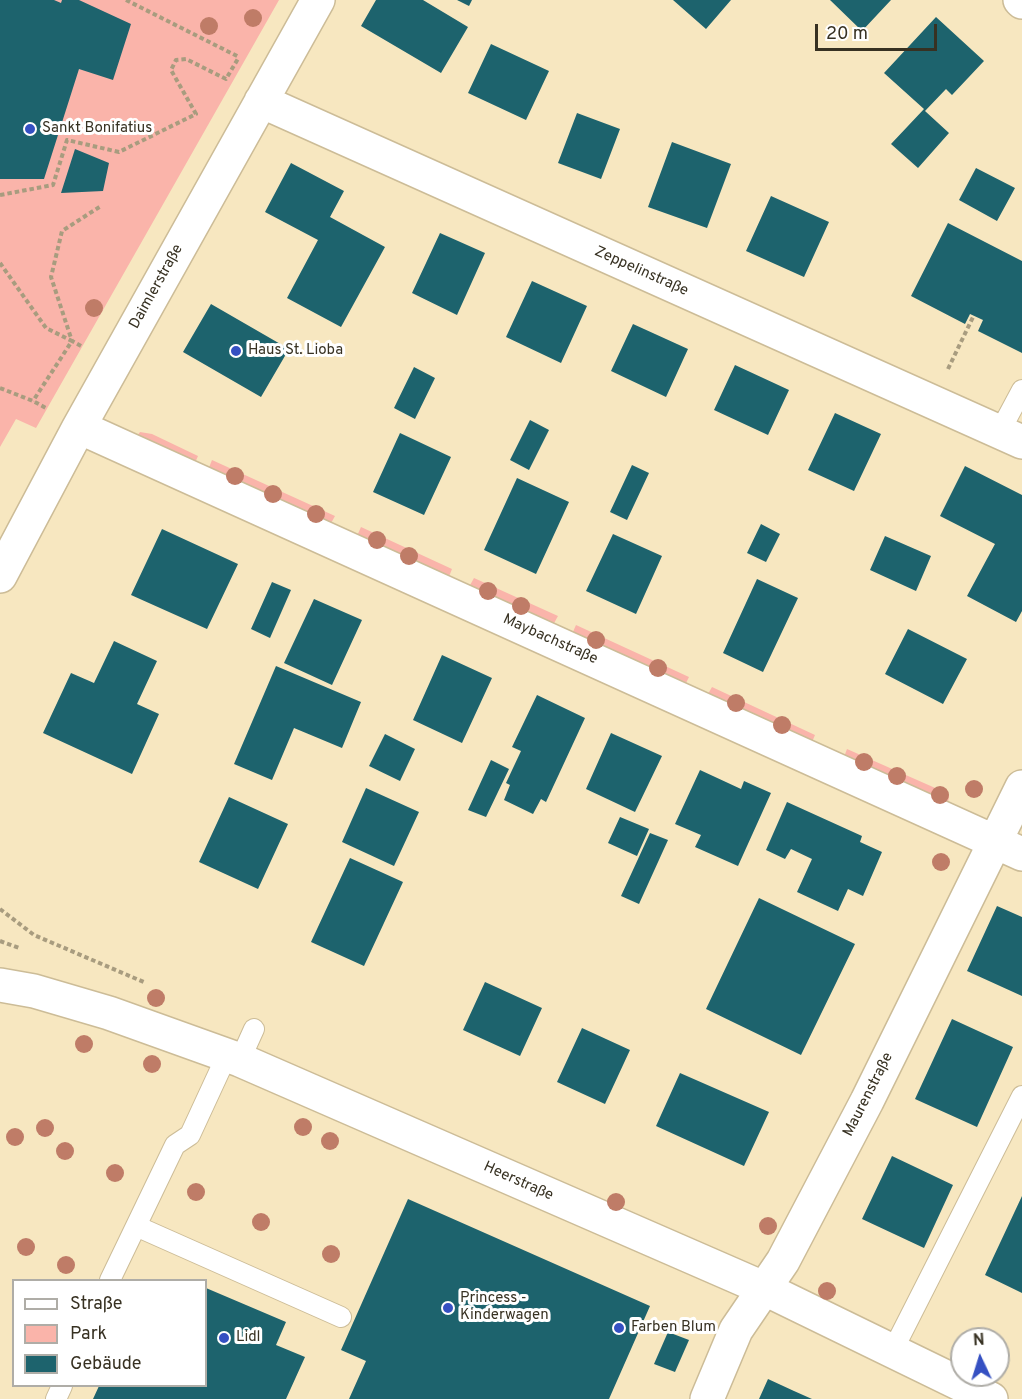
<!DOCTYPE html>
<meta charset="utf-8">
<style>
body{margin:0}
#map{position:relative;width:1022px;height:1399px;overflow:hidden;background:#f7e7c0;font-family:Overpass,sans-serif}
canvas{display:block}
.legend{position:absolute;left:12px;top:1279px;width:195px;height:108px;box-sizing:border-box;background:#fff;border:2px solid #afada7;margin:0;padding:8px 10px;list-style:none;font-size:18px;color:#373122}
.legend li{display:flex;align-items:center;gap:12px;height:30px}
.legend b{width:30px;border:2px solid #afada7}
.north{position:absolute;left:950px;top:1327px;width:60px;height:60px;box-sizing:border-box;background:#fff;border:2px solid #afada7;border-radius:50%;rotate:356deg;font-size:16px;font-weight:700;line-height:24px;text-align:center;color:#373122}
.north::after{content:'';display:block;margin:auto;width:21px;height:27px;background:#3550c2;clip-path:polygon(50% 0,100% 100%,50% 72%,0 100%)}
.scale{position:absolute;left:815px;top:24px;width:122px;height:27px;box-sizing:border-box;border:3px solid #373122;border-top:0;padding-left:8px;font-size:18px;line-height:21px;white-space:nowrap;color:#373122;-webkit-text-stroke:4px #fff;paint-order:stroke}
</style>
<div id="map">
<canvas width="1022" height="1399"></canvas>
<ul class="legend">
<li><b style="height:8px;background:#fff"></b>Straße</li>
<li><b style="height:16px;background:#fab4aa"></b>Park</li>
<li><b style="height:16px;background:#1d636d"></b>Gebäude</li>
</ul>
<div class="north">N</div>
<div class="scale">20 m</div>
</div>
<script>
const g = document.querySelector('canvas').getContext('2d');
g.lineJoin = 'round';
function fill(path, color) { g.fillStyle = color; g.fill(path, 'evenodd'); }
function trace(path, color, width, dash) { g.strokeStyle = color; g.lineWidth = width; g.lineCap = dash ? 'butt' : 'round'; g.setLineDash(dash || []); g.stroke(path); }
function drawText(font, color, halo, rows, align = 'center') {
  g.font = font + ' Overpass,sans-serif'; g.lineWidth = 6; g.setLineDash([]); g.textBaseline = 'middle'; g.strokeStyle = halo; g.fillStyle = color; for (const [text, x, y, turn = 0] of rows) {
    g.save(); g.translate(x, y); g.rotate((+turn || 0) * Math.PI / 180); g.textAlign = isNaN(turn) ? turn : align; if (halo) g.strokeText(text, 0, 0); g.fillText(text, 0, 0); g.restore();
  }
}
fill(new Path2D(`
 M0 0H279L36 428 16 419 0 447Z
 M140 432 152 434 198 456 194 465 137 436Z
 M212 460 335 516 330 525 208 470Z
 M361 527 452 569 448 579 357 536Z
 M474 578 558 616 553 625 469 587Z
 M576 625 689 677 685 685 572 634Z
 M712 687 815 735 812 742 708 694Z
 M847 749 942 791 949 796 948 803 844 757Z`), '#fab4aa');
fill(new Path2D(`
 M0 0H54L61 3 62 0H79L131 24 113 80 79 69 44 179H0Z
 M376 0H423L468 27 441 73 361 26Z
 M457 0H472L469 6Z
 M673 0H731L706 29Z
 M830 0H891L862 31Z
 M936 17 984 61 952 95 946 89 925 111 949 133 918 168 891 144 924 109 884 73Z
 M491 44 549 71 526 120 468 93Z
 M577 113 620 129 601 179 558 163Z
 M672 142 731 164 707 228 648 207Z
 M75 149 109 163 103 191 61 193Z
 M291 163 344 191 330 217 385 247 341 327 287 298 318 240 265 212Z
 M976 168 1015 188 997 221 959 200Z
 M771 196 829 222 804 277 746 251Z
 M948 223 1022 261V353L978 331 983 320 970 314 965 324 911 296Z
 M440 233 485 253 457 315 412 293Z
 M532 281 587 306 561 363 506 337Z
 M211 304 289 349 261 397 183 352Z
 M633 324 688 349 666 397 611 371Z
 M735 365 789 390 768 435 714 410Z
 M414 367 435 378 415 419 394 408Z
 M835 413 881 434 854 491 808 470Z
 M530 420 549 430 529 470 510 460Z
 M400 433 451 457 424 515 373 492Z
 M632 465 649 473 627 520 610 512Z
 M965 466 1022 495V611L1016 622 967 596 995 544 940 516Z
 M517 478 569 502 536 574 484 550Z
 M761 524 780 534 766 562 747 553Z
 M162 529 238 564 207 629 131 595Z
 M613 534 662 556 636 614 586 591Z
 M885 536 931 556 916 591 870 570Z
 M757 579 798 598 763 672 723 653Z
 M272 582 291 590 270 638 251 629Z
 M314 599 362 620 332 685 284 663Z
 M908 629 967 659 943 704 885 674Z
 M114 641 157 661 137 704 159 714 132 774 43 733 71 673 94 683Z
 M442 655 492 678 462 743 413 720Z
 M276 666 361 702 342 748 294 728 272 780 234 764Z
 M537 695 585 718 546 802 541 799 533 814 504 800 510 785 506 783 521 751 512 747Z
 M611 733 662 756 635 812 586 789Z
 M385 734 415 749 400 781 369 766Z
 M491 760 509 769 486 817 468 810Z
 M700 770 741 789 744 781 771 793 738 866 695 847 701 835 675 824Z
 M366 788 419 812 394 866 342 842Z
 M229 797 288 824 258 889 199 862Z
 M787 802 862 836 860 842 882 852 863 896 848 889 838 911 797 892 812 859 791 849 785 859 766 850Z
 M620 817 649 829 637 856 608 843Z
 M650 833 668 840 639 904 621 896Z
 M350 858 403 882 364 966 311 942Z
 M759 898 855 944 801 1055 706 1009Z
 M997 906 1022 917V996L967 971Z
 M485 982 542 1008 520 1056 463 1030Z
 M952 1019 1013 1047 977 1127 915 1099Z
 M582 1028 630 1050 605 1104 557 1082Z
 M680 1073 769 1112 744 1166 656 1126Z
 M892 1156 953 1185 924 1248 862 1219Z
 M1022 1196V1293L985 1275Z
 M408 1199 650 1306 609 1399H349L366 1361 341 1350Z
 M206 1288 286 1322 276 1345 305 1357 286 1399H93L99 1386H206Z
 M668 1332 689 1340 675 1372 654 1364Z
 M768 1379 794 1391 812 1399H759Z`), '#1d636d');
const lane = new Path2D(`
 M999 433 1022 390
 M240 1060 254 1029
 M136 1226 341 1317
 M110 1280 175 1145 190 1135 227 1055
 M893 1350 1022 1096
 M56 1399 62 1386`);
const street = new Path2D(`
 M1020 0 1022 2
 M261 101 1022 442
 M79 427 1022 854
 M0 576 79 427 318 0
 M0 985 34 991 109 1013 240 1060 763 1288 991 1399
 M707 1399 736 1330 783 1261 867 1101 1022 787`);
trace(lane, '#ccbc97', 22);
trace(street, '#ccbc97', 36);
trace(new Path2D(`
 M126 0 239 57
 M0 195 53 185 67 140 119 152 196 114 171 70 176 60 186 59 226 79 239 57
 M0 263 46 328 72 341 33 401
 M81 346 72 341 51 277 62 231 101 206
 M948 369 974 315
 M0 388 33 401 46 408
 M0 909 34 935 146 983
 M0 941 19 948`), '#a89c7f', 4, [4.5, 3]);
trace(lane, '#fff', 20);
trace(street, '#fff', 33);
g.fillStyle = '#bf7c67';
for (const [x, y] of [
 [253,18],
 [209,26],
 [94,308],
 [235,476],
 [273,494],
 [316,514],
 [377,540],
 [409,556],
 [488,591],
 [521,606],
 [596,640],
 [658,668],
 [736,703],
 [782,725],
 [864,762],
 [897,776],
 [974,789],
 [940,795],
 [941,862],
 [156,998],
 [84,1044],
 [152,1064],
 [303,1127],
 [45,1128],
 [15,1137],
 [330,1141],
 [65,1151],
 [115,1173],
 [196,1192],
 [616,1202],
 [261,1222],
 [768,1226],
 [26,1247],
 [331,1254],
 [66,1265],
 [827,1291]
]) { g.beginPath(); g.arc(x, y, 9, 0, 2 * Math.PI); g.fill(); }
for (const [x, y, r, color] of [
 [30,129,6,"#3550c2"],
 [236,351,6,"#3550c2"],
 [448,1308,6,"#3550c2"],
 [619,1328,6,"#3550c2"],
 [224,1338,6,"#3550c2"]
]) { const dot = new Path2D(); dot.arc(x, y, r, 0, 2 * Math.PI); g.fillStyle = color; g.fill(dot); trace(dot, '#fff', 2); }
drawText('15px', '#373122', '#fff', [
 ["Sankt Bonifatius",42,129],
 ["Haus St. Lioba",248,351],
 ["Princess -",460,1299],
 ["Kinderwagen",460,1316],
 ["Farben Blum",631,1328],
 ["Lidl",236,1338]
], 'left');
drawText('15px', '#373122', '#fff', [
 ["Zeppelinstraße",641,272,24],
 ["Daimlerstraße",157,287,-61],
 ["Maybachstraße",550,640,24],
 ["Maurenstraße",869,1095,-63],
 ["Heerstraße",518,1182,24]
]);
</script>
